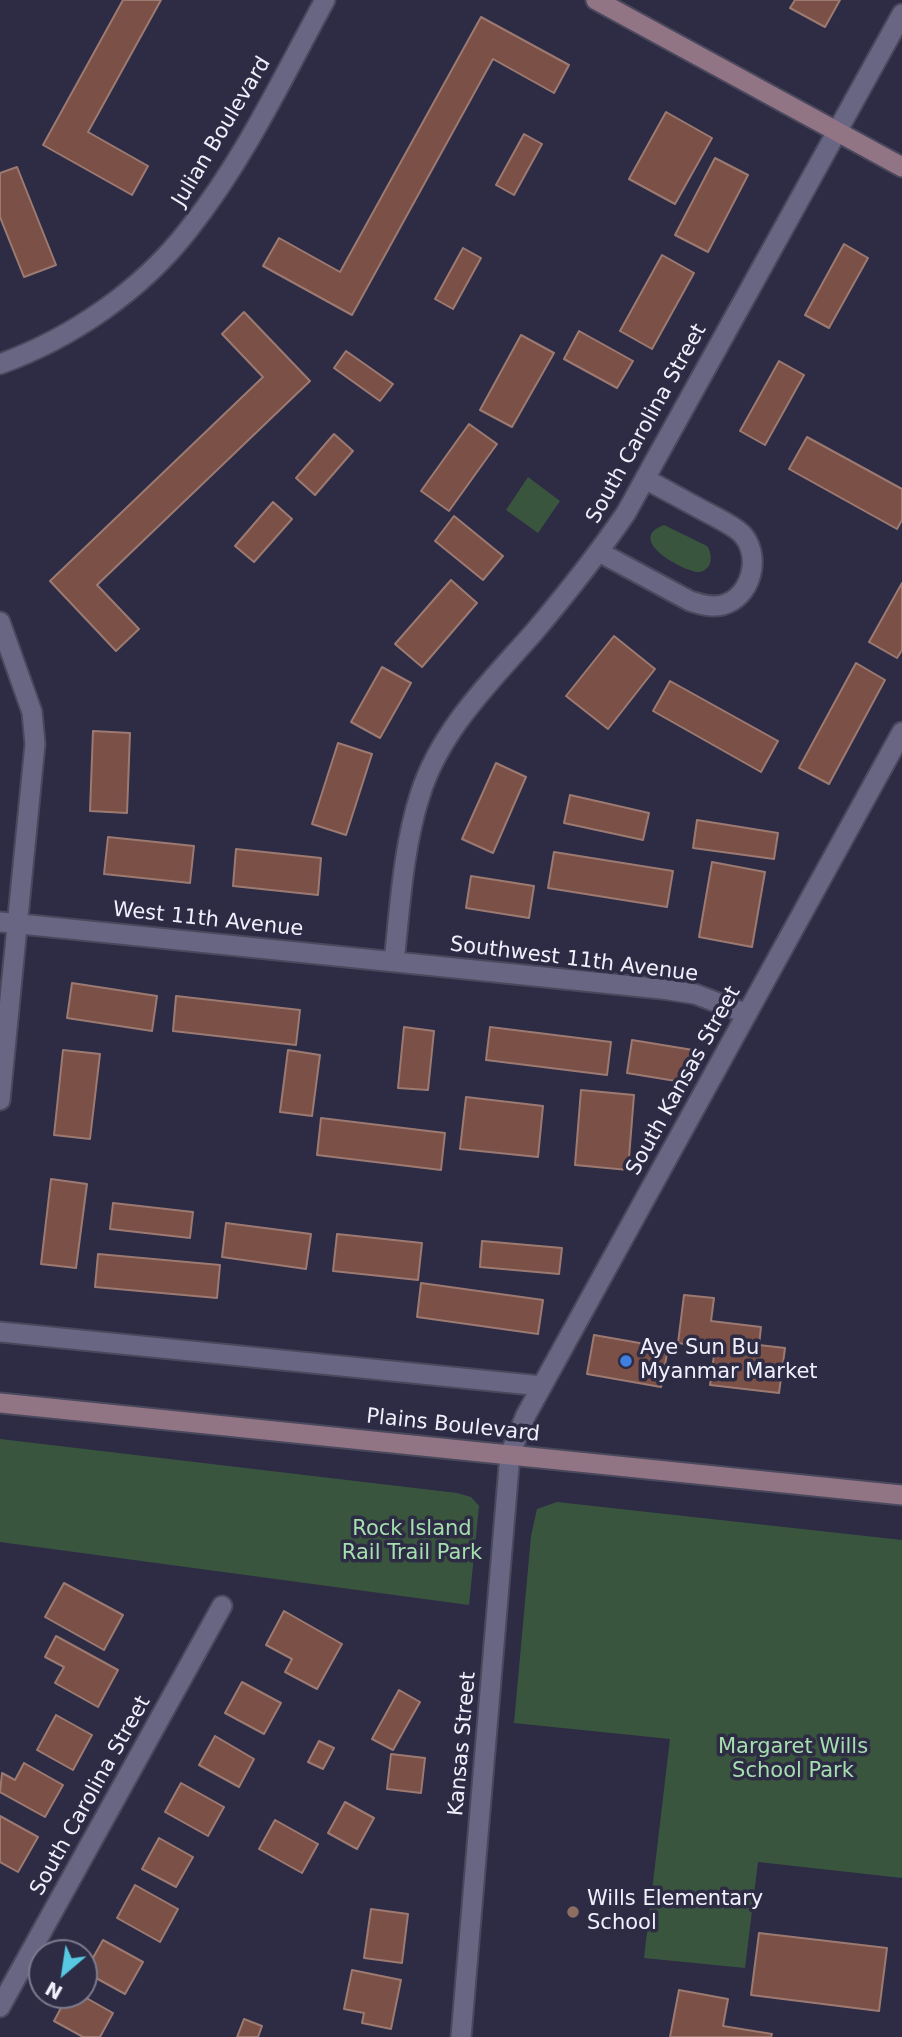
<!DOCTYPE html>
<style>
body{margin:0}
#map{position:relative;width:902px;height:2037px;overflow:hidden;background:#2d2c44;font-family:"DejaVu Sans",sans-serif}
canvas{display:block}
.north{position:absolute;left:28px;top:1939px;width:70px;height:70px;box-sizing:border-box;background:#2d2c44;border:2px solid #7b7a8e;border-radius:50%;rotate:209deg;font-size:19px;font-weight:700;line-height:28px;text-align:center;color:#f0f0fd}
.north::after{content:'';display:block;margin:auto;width:24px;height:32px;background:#57c9e2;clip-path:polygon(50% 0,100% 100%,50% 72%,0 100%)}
</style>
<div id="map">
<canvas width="902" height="2037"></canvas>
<div class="north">N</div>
</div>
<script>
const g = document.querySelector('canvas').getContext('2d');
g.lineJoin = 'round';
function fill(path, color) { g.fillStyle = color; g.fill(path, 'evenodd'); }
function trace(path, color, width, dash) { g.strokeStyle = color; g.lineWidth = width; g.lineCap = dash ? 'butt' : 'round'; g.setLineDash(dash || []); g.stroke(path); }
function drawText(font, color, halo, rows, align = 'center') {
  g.font = font + ' "DejaVu Sans",sans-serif'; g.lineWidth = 7; g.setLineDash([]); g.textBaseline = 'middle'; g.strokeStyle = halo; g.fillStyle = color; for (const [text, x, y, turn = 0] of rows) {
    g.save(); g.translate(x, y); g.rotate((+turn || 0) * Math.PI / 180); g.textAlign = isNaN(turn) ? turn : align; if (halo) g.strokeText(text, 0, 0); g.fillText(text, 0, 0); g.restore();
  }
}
fill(new Path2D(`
 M528 477 560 501 538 533 506 510Z
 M664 525 707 546C713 554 713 570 699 572 687 573 623 540 664 525Z
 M0 1439 457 1493 471 1497 479 1506 469 1605 0 1542Z
 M557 1502 902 1540V1878L758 1862 745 1968 644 1958 670 1739 514 1723 531 1536 537 1509Z`), '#3a553e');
const building = new Path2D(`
 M123 0H161L88 132 148 166 132 195 43 145Z
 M795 0H840L825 27 790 8Z
 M481 17 569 65 554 93 493 59 352 315 263 266 279 238 340 272Z
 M666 112 712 138 675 204 629 179Z
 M524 134 542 144 514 195 496 185Z
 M715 158 748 175 708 252 675 235Z
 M17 167 56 265 24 277 0 217V173Z
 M844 244 868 258 829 328 805 315Z
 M463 248 481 258 453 309 435 299Z
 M662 255 694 273 652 349 620 331Z
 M244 312 310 381 97 585 139 629 116 651 50 581 263 377 222 334Z
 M579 331 633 361 617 388 564 359Z
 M521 335 554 353 512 427 480 410Z
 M346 351 393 384 380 401 334 368Z
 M779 361 804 375 765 445 740 431Z
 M469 424 497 444 449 511 421 491Z
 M334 434 353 451 315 495 296 478Z
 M807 437 902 489V520L897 529 789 469Z
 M273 502 292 519 254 562 235 546Z
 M454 516 503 556 483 580 435 541Z
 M451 580 477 603 422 667 395 644Z
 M902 583V650L897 658 869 642Z
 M614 636 655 669 608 729 566 696Z
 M856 663 885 680 829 784 799 768Z
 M382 667 411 683 380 738 351 722Z
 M670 681 778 741 761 772 653 711Z
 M93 731 130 733 127 813 90 811Z
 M338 743 372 754 346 835 312 824Z
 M496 763 526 777 493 853 462 839Z
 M570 795 649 813 643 840 564 823Z
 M697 820 778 833 774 859 693 848Z
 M108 837 194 846 190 883 104 874Z
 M236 849 321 858 318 895 233 886Z
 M554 852 673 871 667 907 548 888Z
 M712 862 765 872 752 947 699 937Z
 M471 876 534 886 529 918 466 908Z
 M72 983 157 996 152 1031 67 1018Z
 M176 996 300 1010 296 1045 173 1031Z
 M404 1027 434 1031 428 1090 398 1088Z
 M490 1027 611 1042 607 1075 486 1060Z
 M632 1040 693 1050 688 1083 627 1073Z
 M63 1050 100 1054 90 1139 54 1135Z
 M288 1050 320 1055 312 1116 280 1112Z
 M581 1090 634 1095 628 1170 575 1165Z
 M466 1097 543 1106 538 1157 460 1149Z
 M321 1118 445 1133 441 1170 317 1155Z
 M51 1179 87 1184 76 1268 41 1264Z
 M113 1203 193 1212 190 1238 110 1229Z
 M226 1223 311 1234 306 1269 222 1257Z
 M337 1234 422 1243 418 1280 333 1271Z
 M482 1241 562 1248 559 1274 480 1267Z
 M98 1254 220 1265 217 1298 95 1287Z
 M421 1283 543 1300 538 1334 417 1317Z
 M684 1295 714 1298 711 1321 761 1327 759 1345 785 1348 779 1393 710 1385 715 1348 678 1343Z
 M594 1335 668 1348 661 1387 587 1374Z
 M64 1583 123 1615 104 1650 45 1617Z
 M284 1611 342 1644 317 1689 285 1672 292 1659 266 1645Z
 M56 1636 118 1670 98 1707 55 1683 64 1667 45 1657Z
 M242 1682 281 1703 264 1734 225 1713Z
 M399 1690 420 1702 393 1750 372 1739Z
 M56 1715 92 1735 73 1770 37 1750Z
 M215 1736 254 1759 239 1787 199 1765Z
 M319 1741 334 1748 323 1769 308 1762Z
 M391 1754 425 1758 421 1793 387 1789Z
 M24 1763 63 1785 45 1817 0 1792 2 1773 15 1780Z
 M181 1783 224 1807 208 1836 165 1812Z
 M345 1802 374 1818 357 1849 328 1833Z
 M0 1816 38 1837 18 1872 0 1862Z
 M275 1820 318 1844 302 1873 259 1849Z
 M159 1838 193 1857 176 1887 142 1869Z
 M135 1885 178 1909 160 1942 117 1918Z
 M371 1909 408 1914 402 1963 364 1958Z
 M759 1933 887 1948 879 2011 751 1995Z
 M103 1940 143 1962 125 1994 85 1972Z
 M352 1970 401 1980 391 2029 362 2023 364 2013 344 2009Z
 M679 1990 728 1999 723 2026 772 2034 771 2037H670Z
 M68 1995H81L113 2013 100 2037H83L54 2021Z
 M244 2019 262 2026 258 2037H237Z`);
fill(building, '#7a5047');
trace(building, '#9c7a72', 2);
const minor = new Path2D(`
 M599 552 690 601C702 605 716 609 728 603 753 592 761 553 741 533 732 525 719 519 708 513 687 502 666 490 645 479
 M0 622 32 712 35 744 0 1100
 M0 922 662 989 695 994 747 1014
 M394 962C400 907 403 848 420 795 440 730 492 680 535 631 567 593 598 554 626 513L902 14
 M0 1332 542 1386
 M0 2007 222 1606
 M461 2037 510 1454 526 1415 902 732`);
const tertiary = new Path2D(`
 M0 364C72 338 142 290 189 229 244 160 283 77 325 0`);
const secondary = new Path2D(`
 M596 0 902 167
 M0 1403 902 1495`);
trace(minor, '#4a485d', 23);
trace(tertiary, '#4a485d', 23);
trace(secondary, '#4a485d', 23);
trace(minor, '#686683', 19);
trace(tertiary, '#686683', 19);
trace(secondary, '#927585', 19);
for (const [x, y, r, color] of [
 [626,1361,7,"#3f7fe0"],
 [573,1912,7,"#8d6e63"]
]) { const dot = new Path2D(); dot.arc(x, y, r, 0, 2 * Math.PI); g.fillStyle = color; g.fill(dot); trace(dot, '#2d2c44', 2.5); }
drawText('21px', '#f0f0fd', '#2d2c44', [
 ["Julian Boulevard",222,132,-59],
 ["South Carolina Street",647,424,-61],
 ["West 11th Avenue",208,920,6],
 ["Southwest 11th Avenue",574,960,7],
 ["South Kansas Street",684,1081,-61],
 ["Plains Boulevard",453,1426,6],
 ["Kansas Street",463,1744,-85],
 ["South Carolina Street",91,1796,-61]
]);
drawText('21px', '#f0f0fd', '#2d2c44', [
 ["Aye Sun Bu",640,1349],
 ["Myanmar Market",640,1373],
 ["Wills Elementary",587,1900],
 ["School",587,1924]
], 'left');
drawText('21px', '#a6dfaf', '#2d2c44', [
 ["Rock Island",412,1530],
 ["Rail Trail Park",412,1554],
 ["Margaret Wills",793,1748],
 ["School Park",793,1772]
]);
</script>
